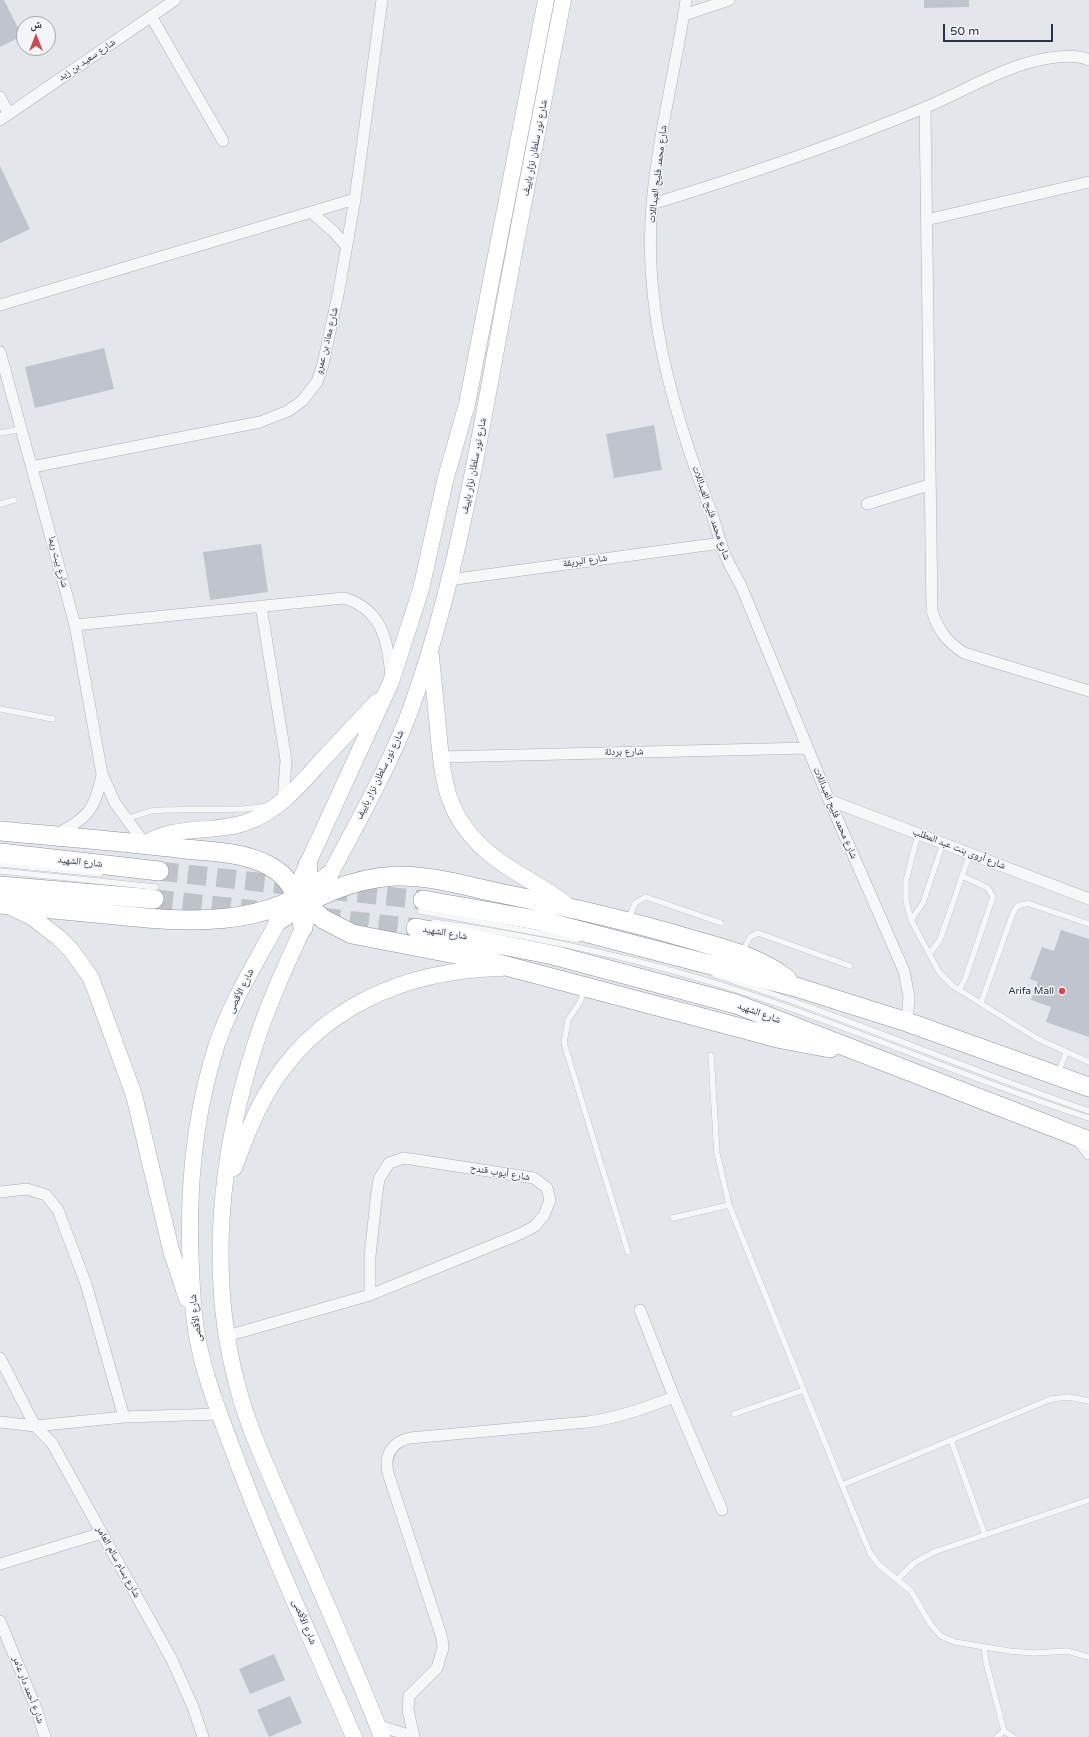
<!DOCTYPE html>
<meta charset="utf-8">
<style>
body{margin:0}
#map{position:relative;width:1089px;height:1737px;overflow:hidden;background:#e3e6eb;font-family:"Varela Round","Noto Naskh Arabic",sans-serif}
canvas{display:block}
.north{position:absolute;left:16px;top:16px;width:40px;height:40px;box-sizing:border-box;background:#f3f5f8;border:1px solid #a3a7b0;border-radius:50%;rotate:0deg;font-size:11px;font-weight:700;line-height:16px;text-align:center;color:#2b3243}
.north::after{content:'';display:block;margin:auto;width:14px;height:18px;background:#cb4c57;clip-path:polygon(50% 0,100% 100%,50% 72%,0 100%)}
.scale{position:absolute;left:943px;top:24px;width:110px;height:18px;box-sizing:border-box;border:2px solid #2b3243;border-top:0;padding-left:5px;font-size:12px;line-height:14px;white-space:nowrap;color:#2b3243;-webkit-text-stroke:3px #f3f5f8;paint-order:stroke}
</style>
<div id="map">
<canvas width="1089" height="1737"></canvas>
<div class="north">ش</div>
<div class="scale">50 m</div>
</div>
<script>
const g = document.querySelector('canvas').getContext('2d');
g.lineJoin = 'round';
function fill(path, color) { g.fillStyle = color; g.fill(path, 'evenodd'); }
function trace(path, color, width, dash) { g.strokeStyle = color; g.lineWidth = width; g.lineCap = dash ? 'butt' : 'round'; g.setLineDash(dash || []); g.stroke(path); }
function drawText(font, color, halo, rows, align = 'center') {
  g.font = font + ' "Varela Round","Noto Naskh Arabic",sans-serif'; g.lineWidth = 3; g.setLineDash([]); g.textBaseline = 'middle'; g.strokeStyle = halo; g.fillStyle = color; for (const [text, x, y, turn = 0] of rows) {
    g.save(); g.translate(x, y); g.rotate((+turn || 0) * Math.PI / 180); g.textAlign = isNaN(turn) ? turn : align; if (halo) g.strokeText(text, 0, 0); g.fillText(text, 0, 0); g.restore();
  }
}
fill(new Path2D(`
 M0 0H4L22 36 0 47Z
 M924 0H969V7L924 8Z
 M0 166 30 229 0 243Z
 M104 348 114 389 35 408 25 367Z
 M654 425 662 470 614 478 606 434Z
 M261 544 268 592 210 600 203 552Z
 M1061 930 1089 939V1037L1046 1022 1051 1007 1031 1000 1038 982 1030 979 1042 947 1054 951Z
 M274 1654 285 1680 250 1694 239 1669Z
 M290 1696 302 1723 269 1737 257 1710Z`), '#c0c4cd');
trace(new Path2D(`
 M159 871 303 887
 M329 890 423 900
 M154 899 256 910
 M321 917 416 928`), '#bec2c9', 19, [19, 10]);
const service = new Path2D(`
 M0 433 22 429
 M0 504 14 500
 M0 709 53 719
 M126 819 151 811 164 810 244 809 267 806
 M918 834 906 881V901L911 920 939 972 953 986 1038 1039 1089 1062
 M0 864 100 874
 M0 871 156 887
 M420 911 577 940
 M629 919 635 903 646 897 721 923
 M911 920 923 903 943 843
 M434 922C541 937 647 960 749 994 864 1032 974 1081 1089 1118
 M742 952 750 937 758 933 850 966
 M929 954 940 940 970 853
 M715 975C842 1015 963 1068 1089 1111
 M584 990 580 1002 568 1020 564 1043 628 1252
 M959 990 965 979 993 897 988 888 962 876
 M981 1003 1013 913C1016 906 1021 903 1030 904L1089 924
 M711 1055 717 1153 729 1205 842 1485
 M1058 1073 1066 1053
 M673 1218 729 1205
 M1089 1401 1069 1397 1051 1399 842 1485 870 1553 879 1565 911 1591 931 1625 941 1636 955 1642 1009 1651 1034 1653 1067 1651 1089 1657
 M734 1414 804 1390
 M951 1440 985 1535
 M898 1579 914 1563 934 1552 1089 1500
 M984 1647 986 1662 1004 1731 1013 1737
 M997 1737 1004 1731`);
const minor = new Path2D(`
 M686 0C676 68 658 135 652 204 643 310 673 411 710 509 716 524 719 540 725 555 730 567 737 577 742 588L829 800 904 971 909 997 907 1022
 M684 15 729 0
 M151 16 223 141
 M0 97 8 113
 M925 108 932 611C938 630 947 642 964 653L1089 691
 M0 120 175 0
 M652 204C744 176 835 145 924 108 958 94 990 74 1027 63 1045 58 1071 52 1089 60
 M311 212 334 232 346 246
 M926 220 1089 182
 M0 305 355 199
 M0 352 75 625 102 774 115 803 145 844
 M32 467 260 422 288 411 302 401 317 382 323 364 339 290 355 199 382 0
 M867 504 929 485
 M449 580 721 543
 M261 606 286 760 283 802
 M75 625 344 598C383 610 387 640 391 675
 M440 757 807 748
 M829 800 1089 899
 M55 835C88 817 94 812 102 775
 M1077 1139 1089 1154
 M0 1192 27 1189 46 1195 58 1210 86 1284 124 1417
 M640 1310 674 1397 722 1510
 M227 1336 370 1295 520 1234 535 1226 544 1215 550 1200 547 1188 534 1178 404 1158 389 1163 379 1179 376 1200 370 1256V1295
 M0 1358 35 1426 124 1417 220 1414
 M0 1422 35 1426 52 1443 172 1660 193 1707 203 1737
 M0 1564 102 1533
 M0 1621 36 1708 45 1737
 M377 1725 414 1737
 M414 1737 408 1710 409 1696 437 1668 443 1648 442 1638 388 1473C384 1455 392 1442 410 1438L587 1422C618 1418 645 1408 674 1397`);
const secondary = new Path2D(`
 M431 656C433 680 436 704 438 729 443 782 446 818 490 854 514 874 544 886 568 906
 M145 844C175 824 214 834 247 822 281 810 302 782 326 756 343 738 360 719 378 701
 M302 876 391 682 421 589 445 481 467 404 546 0
 M324 886C354 828 387 772 410 711 455 587 476 457 500 328 520 218 542 109 563 0
 M11 907 32 917 59 938 71 950 91 978 134 1095 171 1250 187 1299
 M284 910C261 955 233 997 217 1044 193 1118 187 1193 191 1270 192 1292 193 1314 197 1336 204 1376 220 1415 234 1453 270 1549 313 1643 354 1737
 M308 917C289 959 269 1001 255 1045 220 1154 207 1276 238 1388 249 1430 268 1469 285 1509 318 1585 352 1660 382 1737
 M234 1168C243 1144 251 1121 264 1098 313 1009 403 970 502 968`);
const trunk = new Path2D(`
 M0 831C62 837 123 841 185 849 215 852 250 852 276 870 295 883 301 906 303 928
 M0 853 159 871
 M308 864 307 893 312 909 323 919 352 934 476 958 782 1039 830 1048
 M0 886 154 899
 M423 900 542 921 796 987 907 1022 1089 1087
 M0 904C35 907 71 911 106 914 181 922 269 931 329 875
 M278 921C315 896 349 879 395 876 430 875 466 886 499 893 564 906 627 920 690 939 724 949 759 957 787 979
 M416 928 553 955 736 1004 1089 1141`);
trace(service, '#acb0b9', 6);
trace(minor, '#acb0b9', 12);
trace(secondary, '#acb0b9', 17);
trace(trunk, '#8b92a1', 20);
trace(service, '#f6f7f9', 5.5);
trace(minor, '#f6f7f9', 11);
trace(secondary, '#fff', 16);
trace(trunk, '#fff', 19);
for (const [x, y, r, color] of [
 [1062,991,4,"#cb4c57"]
]) { const dot = new Path2D(); dot.arc(x, y, r, 0, 2 * Math.PI); g.fillStyle = color; g.fill(dot); trace(dot, '#f3f5f8', 1.5); }
drawText('10px', '#2b3243', '#f3f5f8', [
 ["شارع سعيد بن زيد",87,60,-34],
 ["شارع نور سلطان نزار باييف",535,148,-79],
 ["شارع محمد فليح العبداللات",658,174,-83],
 ["شارع معاذ بن عمرو",327,341,-76],
 ["شارع نور سلطان نزار باييف",474,466,-79],
 ["شارع محمد فليح العبداللات",711,513,71],
 ["شارع البريقة",585,561,-8],
 ["شارع بيت ريما",58,562,75],
 ["شارع بردلة",624,752,-1],
 ["شارع نور سلطان نزار باييف",380,775,-64],
 ["شارع محمد فليح العبداللات",835,813,67],
 ["شارع أروى بنت عبد المطلب",959,849,21],
 ["شارع الشهيد",80,862,6],
 ["شارع الشهيد",445,933,10],
 ["شارع الأقصى",241,991,-64],
 ["شارع الشهيد",759,1013,20],
 ["شارع أيوب قندح",500,1173,9],
 ["شارع الأقصى",196,1318,-97],
 ["شارع بسام سالم العامر",118,1562,61],
 ["شارع الأقصى",304,1622,67],
 ["شارع أحمد دار عامر",28,1690,69]
]);
drawText('10px', '#2b3243', '#f3f5f8', [
 ["Arifa Mall",1054,991]
], 'right');
</script>
